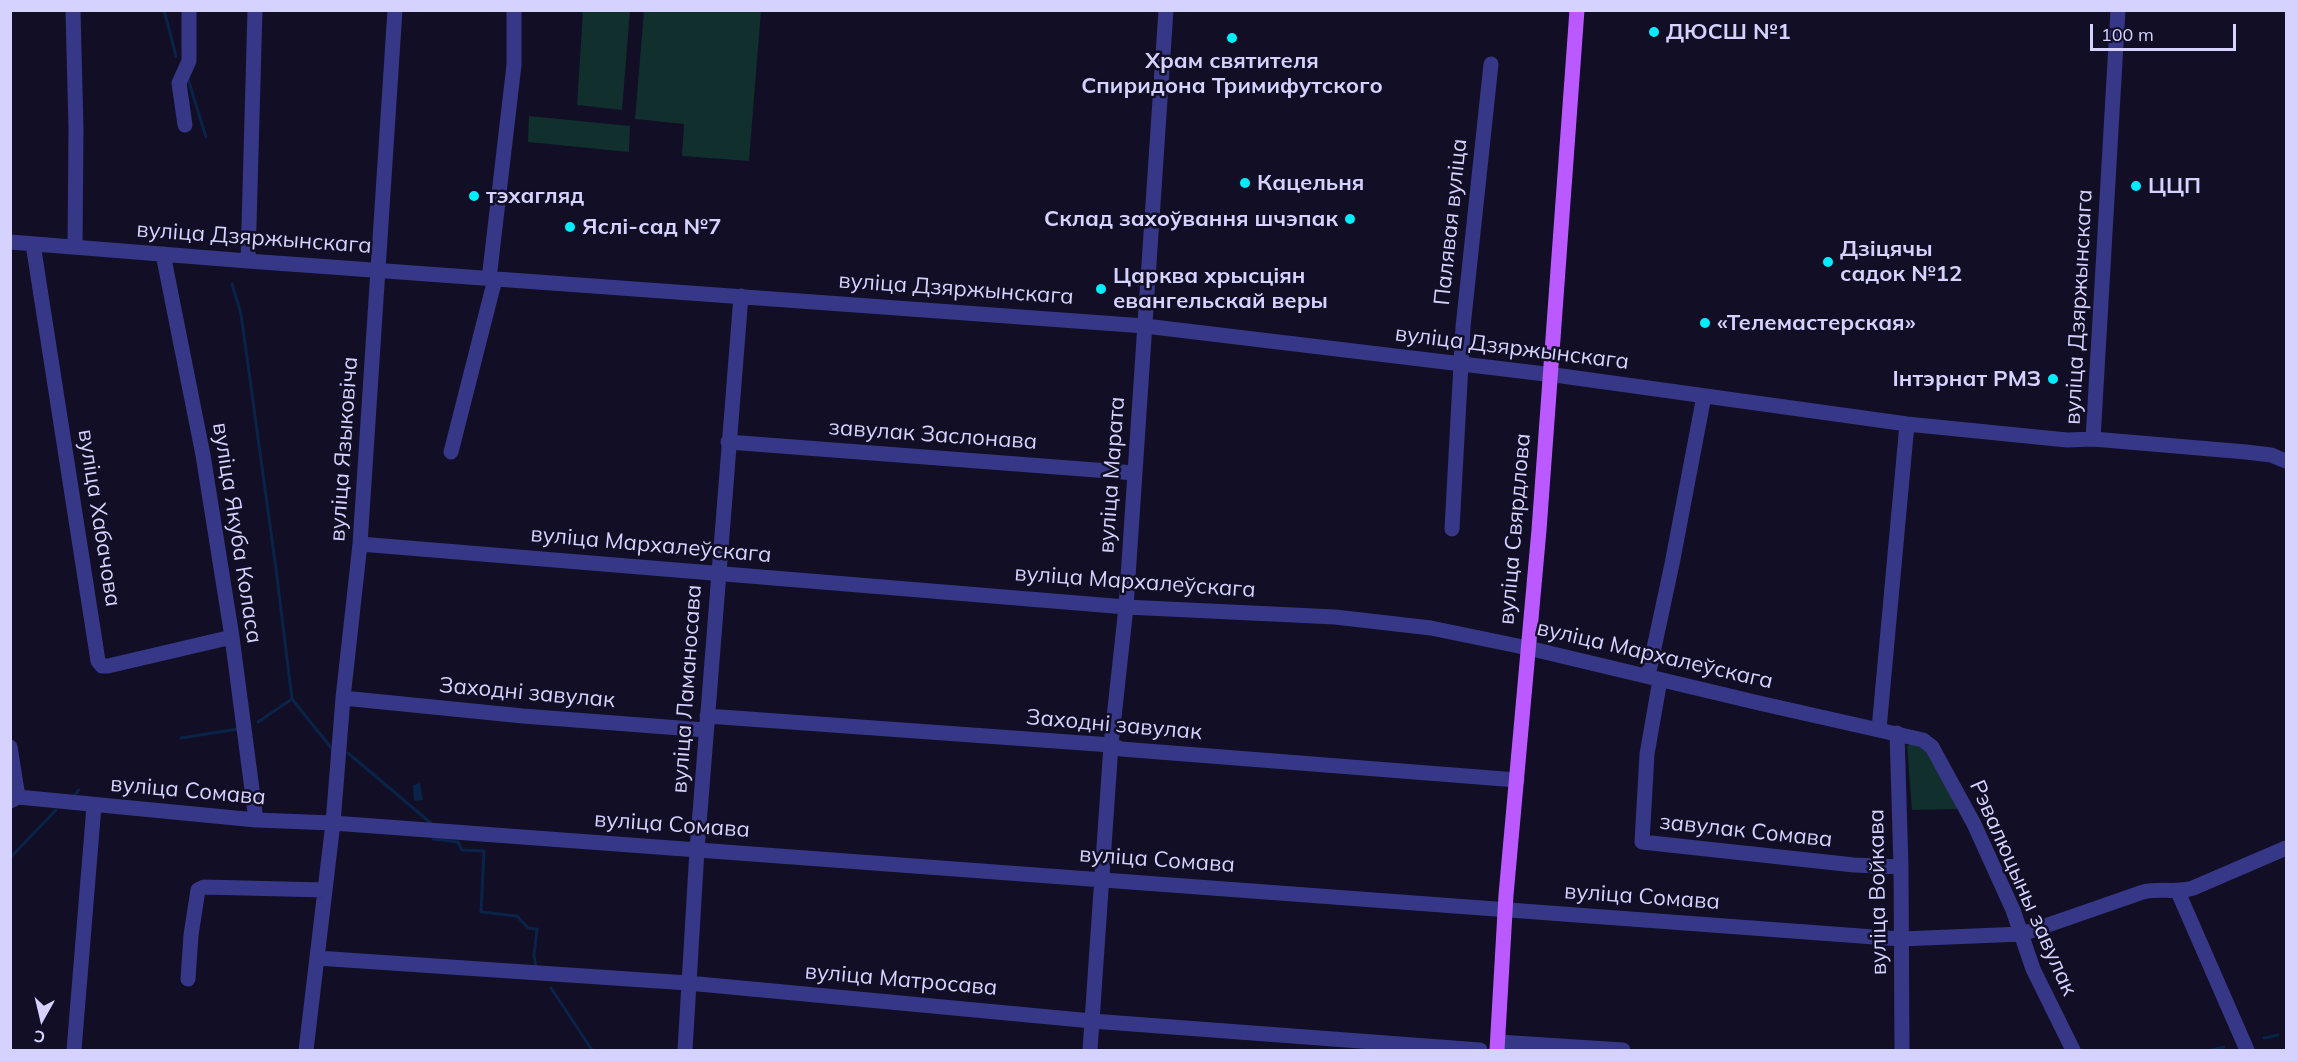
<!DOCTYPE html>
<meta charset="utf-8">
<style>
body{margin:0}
#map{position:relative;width:2297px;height:1061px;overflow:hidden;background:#110e25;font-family:Mulish,sans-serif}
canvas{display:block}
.frame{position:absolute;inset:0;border:12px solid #d5d2ff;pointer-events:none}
.north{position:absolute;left:12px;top:989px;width:60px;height:60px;-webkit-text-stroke:4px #110e25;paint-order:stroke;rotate:188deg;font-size:16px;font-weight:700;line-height:24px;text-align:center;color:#d5d2ff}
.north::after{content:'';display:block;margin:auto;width:21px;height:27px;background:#d5d2ff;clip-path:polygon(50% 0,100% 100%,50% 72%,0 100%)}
.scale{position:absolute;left:2090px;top:24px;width:146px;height:27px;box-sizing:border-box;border:3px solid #d5d2ff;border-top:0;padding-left:8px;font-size:18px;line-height:21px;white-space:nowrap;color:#d5d2ff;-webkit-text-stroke:4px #110e25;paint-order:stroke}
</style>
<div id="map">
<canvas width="2297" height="1061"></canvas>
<div class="frame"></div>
<div class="north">С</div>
<div class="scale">100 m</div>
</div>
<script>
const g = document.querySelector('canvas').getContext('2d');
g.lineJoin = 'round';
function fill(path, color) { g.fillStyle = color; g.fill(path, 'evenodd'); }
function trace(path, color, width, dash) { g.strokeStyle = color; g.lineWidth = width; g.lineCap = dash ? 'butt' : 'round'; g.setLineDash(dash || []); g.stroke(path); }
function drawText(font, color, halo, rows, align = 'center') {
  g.font = font + ' Mulish,sans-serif'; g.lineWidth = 5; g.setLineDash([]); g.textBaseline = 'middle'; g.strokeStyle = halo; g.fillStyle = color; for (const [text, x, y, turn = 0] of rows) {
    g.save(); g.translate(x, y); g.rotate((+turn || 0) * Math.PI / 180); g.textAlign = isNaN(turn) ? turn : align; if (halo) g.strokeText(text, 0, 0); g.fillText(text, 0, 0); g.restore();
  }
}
fill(new Path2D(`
 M583 11H630L622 110 577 105Z
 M644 11H761L749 161 682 156 684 124 635 119Z
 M529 116 630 126 629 152 528 142Z
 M1913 742 1925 746 1961 809 1912 810 1907 746Z`), '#102f2d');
fill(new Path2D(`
 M420 783 423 800 414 801 413 785Z`), '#0a2348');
trace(new Path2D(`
 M164 10 176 56
 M188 79 206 137
 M232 284 241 314 276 569 292 699 258 722
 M292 699 333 750
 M181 738 238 729
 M348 753 432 824
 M74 796 79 790
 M433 839 458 842 462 850 484 851 481 912 517 916 528 928 537 929 534 955 536 968
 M10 858 56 810
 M551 988 592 1050
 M2264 1038 2278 1035
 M2212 1050 2224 1047`), '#0a2348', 3);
trace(new Path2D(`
 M73 10 76 129 75 247
 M185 125 179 83 189 61V10
 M10 242 248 261 1145 326 1562 376 1907 424 2067 440 2093 439 2118 10
 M33 244 98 661 102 666H108L232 637
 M163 254 203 455 232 637 256 820
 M248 261 255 10
 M489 279 514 65V10
 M2093 439 2246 452 2271 455 2286 461
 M728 442 1135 473
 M451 452 495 279
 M1452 529 1463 327 1491 64
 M360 544 1126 607 1335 617 1431 628 1528 648 1759 703 1923 740 1932 747 1974 824 2013 910 2033 969 2073 1050
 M1648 676 1672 564 1704 396
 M1660 680 1647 754 1642 842 1854 865 1901 867
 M343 698 523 716 706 730
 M707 716 1111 745 1121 749 1517 780
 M1879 729 1907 424
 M1897 733 1901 867 1902 1050
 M10 747 18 797
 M10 801 18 797 256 820 333 823 1901 939 2022 934 2143 892C2160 888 2176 893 2193 888L2286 848
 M2178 892 2247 1050
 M317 958 688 983 1092 1021 1480 1050
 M188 979 191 935 198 890 204 887 325 890
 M1498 1042 1623 1050
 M74 1050 94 806
 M306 1050 333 823 343 698 360 544 395 10
 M685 1050 697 850 741 296
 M1090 1050 1111 745 1126 607 1166 10`), '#363786', 15);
trace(new Path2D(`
 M1497 1050 1506 895 1539 530 1577 10`), '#ba59ff', 15);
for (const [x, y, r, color] of [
 [1654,32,6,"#00edfd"],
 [1232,38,6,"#00edfd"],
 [1245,183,6,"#00edfd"],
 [2136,186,6,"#00edfd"],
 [474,196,6,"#00edfd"],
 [1350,219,6,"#00edfd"],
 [570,227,6,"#00edfd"],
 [1828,262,6,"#00edfd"],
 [1101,289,6,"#00edfd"],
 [1705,323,6,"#00edfd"],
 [2053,379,6,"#00edfd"]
]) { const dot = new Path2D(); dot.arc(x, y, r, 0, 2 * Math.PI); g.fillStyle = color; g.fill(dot); trace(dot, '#110e25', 2); }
drawText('bold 22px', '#d5d2ff', '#110e25', [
 ["ДЮСШ №1",1666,32],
 ["Храм святителя",1232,61,"center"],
 ["Спиридона Тримифутского",1232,86,"center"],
 ["Кацельня",1257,183],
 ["ЦЦП",2148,186],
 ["тэхагляд",486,196],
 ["Склад захоўвання шчэпак",1338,219,"right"],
 ["Яслі-сад №7",582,227],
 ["Дзіцячы",1840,249],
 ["садок №12",1840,274],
 ["Царква хрысціян",1113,276],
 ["евангельскай веры",1113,301],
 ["«Телемастерская»",1717,323],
 ["Інтэрнат РМЗ",2041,379,"right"]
], 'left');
drawText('22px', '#d5d2ff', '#110e25', [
 ["Палявая вуліца",1451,222,-84],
 ["вуліца Дзяржынскага",254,238,4],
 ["вуліца Дзяржынскага",956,289,4],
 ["вуліца Дзяржынскага",2079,307,-87],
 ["вуліца Дзяржынскага",1512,348,7],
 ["завулак Заслонава",933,435,4],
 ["вуліца Языковіча",344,449,-86],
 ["вуліца Марата",1112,475,-86],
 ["вуліца Хабачова",99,518,81],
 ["вуліца Свярдлова",1515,529,-85],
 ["вуліца Якуба Коласа",237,533,81],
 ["вуліца Мархалеўскага",651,545,5],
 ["вуліца Мархалеўскага",1135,582,4],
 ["вуліца Мархалеўскага",1655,655,13],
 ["вуліца Ламаносава",687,689,-86],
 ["Заходні завулак",527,693,5],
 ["Заходні завулак",1114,725,5],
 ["вуліца Сомава",188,791,5],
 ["вуліца Сомава",672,825,4],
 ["завулак Сомава",1746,831,6],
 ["вуліца Сомава",1157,860,4],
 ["Рэвалюцыны завулак",2023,888,66],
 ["вуліца Войкава",1878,892,-91],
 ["вуліца Сомава",1642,897,4],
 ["вуліца Матросава",901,980,5]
]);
</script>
